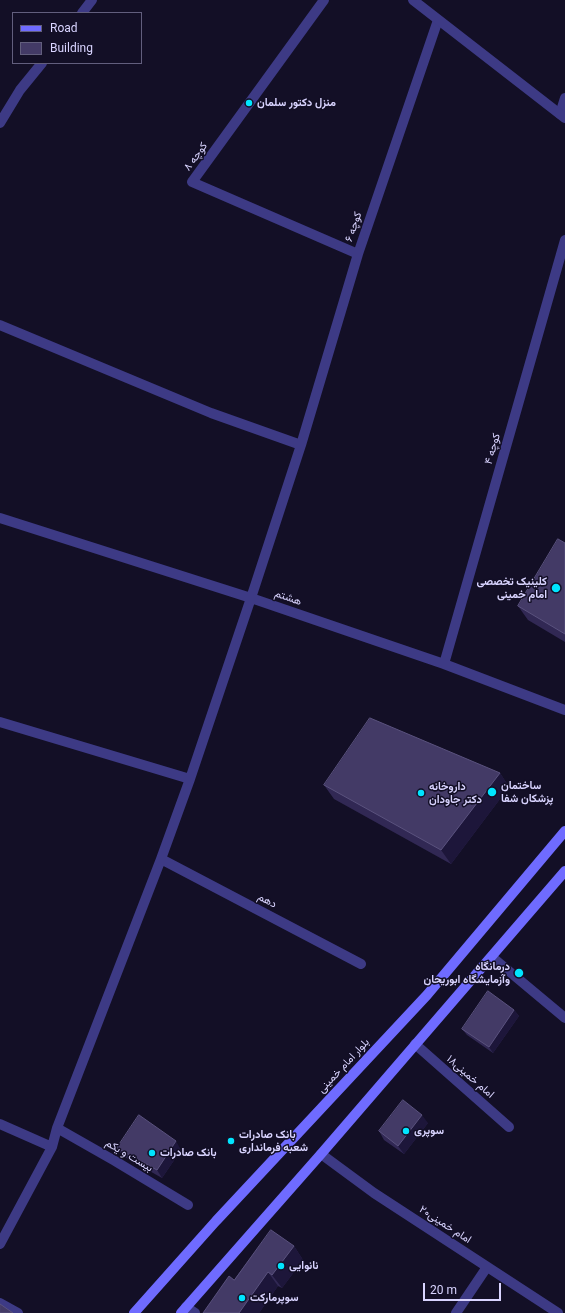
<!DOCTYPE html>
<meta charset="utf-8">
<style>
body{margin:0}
#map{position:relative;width:565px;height:1313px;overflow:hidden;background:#130f26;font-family:Roboto,sans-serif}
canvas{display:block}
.legend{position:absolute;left:12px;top:12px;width:130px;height:52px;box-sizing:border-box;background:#130f26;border:1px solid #625e7d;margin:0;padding:5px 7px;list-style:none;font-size:12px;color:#d9d4ff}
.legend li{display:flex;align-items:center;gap:8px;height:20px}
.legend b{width:20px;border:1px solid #625e7d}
.scale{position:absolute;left:423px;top:1283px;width:78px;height:18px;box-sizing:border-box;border:2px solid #d9d4ff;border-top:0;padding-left:5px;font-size:12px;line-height:14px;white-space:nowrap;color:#d9d4ff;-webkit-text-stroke:3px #130f26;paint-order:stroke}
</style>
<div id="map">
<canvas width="565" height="1313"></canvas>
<ul class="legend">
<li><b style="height:5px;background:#6f6bff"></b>Road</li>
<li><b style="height:11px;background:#433a66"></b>Building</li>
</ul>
<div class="scale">20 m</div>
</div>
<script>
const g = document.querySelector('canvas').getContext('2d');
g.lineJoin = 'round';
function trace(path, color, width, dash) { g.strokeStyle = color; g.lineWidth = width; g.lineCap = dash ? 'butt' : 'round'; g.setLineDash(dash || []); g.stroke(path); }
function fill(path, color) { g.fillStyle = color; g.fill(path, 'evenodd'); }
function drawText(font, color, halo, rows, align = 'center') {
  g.font = font + ' Roboto,Vazirmatn,sans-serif'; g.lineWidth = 3; g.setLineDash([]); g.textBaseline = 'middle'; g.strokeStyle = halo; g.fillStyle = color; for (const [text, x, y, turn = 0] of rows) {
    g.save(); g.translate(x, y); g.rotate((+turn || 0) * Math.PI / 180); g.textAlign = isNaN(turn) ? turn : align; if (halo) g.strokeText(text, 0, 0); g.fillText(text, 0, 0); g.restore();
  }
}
trace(new Path2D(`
 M415 1044 509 1127`), '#3d3a85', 10);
trace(new Path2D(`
 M324 0 192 182 358 254
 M82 13 92 0
 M560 114 565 98
 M0 123 20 90 42 63
 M0 325 211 413 301 445
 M0 518 251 598 444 664 565 710
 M444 664 565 240
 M0 722 190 779
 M161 859 361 964
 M492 957 565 1018
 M0 1124 52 1147
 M57 1128 115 1161 188 1205
 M321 1154 374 1193 558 1313
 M0 1244 52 1147 57 1128 161 859 190 779 251 598 301 445 358 254 438 20
 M0 1303 18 1313
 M186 1307 195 1313
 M456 1313 487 1267`), '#3d3a85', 10);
trace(new Path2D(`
 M413 0 565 118`), '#3d3a85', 10);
trace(new Path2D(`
 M134 1313 216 1221 427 995 565 831
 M181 1313 321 1154 565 871`), '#6f6bff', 10);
fill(new Path2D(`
 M565 543V642L528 620 518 606Z
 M500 773 509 787 451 864 334 799 324 785Z
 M514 1010 519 1016 493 1053 467 1035 462 1029Z
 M428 1123 404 1154 384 1140 379 1131Z
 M117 1148 181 1150 162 1178 123 1156Z
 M294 1246 303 1260 282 1288 278 1286 259 1313H203L234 1280Z`), '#312854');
fill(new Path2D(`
 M500 773 509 787 451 864 441 850Z
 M514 1010 519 1016 493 1053 489 1047Z
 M422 1115 428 1123 404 1154 398 1146Z
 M176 1141 181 1150 162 1178 157 1170Z
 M294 1246 303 1260 282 1288 272 1275Z
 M268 1272 278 1286 259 1313H239Z`), '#1d163a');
const building = new Path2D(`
 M558 539 565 543V634L518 606Z
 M370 718 500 773 441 850 324 785Z
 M488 991 514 1010 489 1047 462 1029Z
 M403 1100 422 1115 398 1146 379 1131Z
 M139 1115 176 1141 157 1170 117 1148Z
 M271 1230 294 1246 272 1275 268 1272 239 1313H203L229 1276 234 1280Z
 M0 1304 13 1313H0Z`);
fill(building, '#433a66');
trace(building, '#5a527e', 1);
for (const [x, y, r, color] of [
 [249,103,4,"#00e5ff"],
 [556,588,5,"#00e5ff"],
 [492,792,5,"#00e5ff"],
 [421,793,4,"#00e5ff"],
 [519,973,5,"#00e5ff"],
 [406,1131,4,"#00e5ff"],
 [231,1141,4,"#00e5ff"],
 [152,1153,4,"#00e5ff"],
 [281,1266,4,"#00e5ff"],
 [242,1298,4,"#00e5ff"]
]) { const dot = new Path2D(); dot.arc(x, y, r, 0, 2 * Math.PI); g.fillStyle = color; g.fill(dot); trace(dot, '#130f26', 1.5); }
drawText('bold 11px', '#d9d4ff', '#130f26', [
 ["منزل دکتور سلمان",257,103],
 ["کلینیک تخصصی",547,582,"right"],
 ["امام خمینی",547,595,"right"],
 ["ساختمان",501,786],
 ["پزشکان شفا",501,799],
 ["داروخانه",429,787],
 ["دکتر جاودان",429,800],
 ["درمانگاه",510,967,"right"],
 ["وآزمایشگاه ابوریحان",510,980,"right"],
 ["سوپری",414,1131],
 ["بانک صادرات",239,1135],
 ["شعبه فرمانداری",239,1148],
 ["بانک صادرات",160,1153],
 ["نانوایی",289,1266],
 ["سوپرمارکت",250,1298]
], 'left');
drawText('11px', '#d9d4ff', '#130f26', [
 ["کوچه ۸",196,157,-54],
 ["کوچه ۶",354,227,-71],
 ["کوچه ۴",493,449,-74],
 ["هشتم",288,598,19],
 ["دهم",267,901,28],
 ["بلوار امام خمینی",344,1066,-47],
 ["امام خمینی۱۸",470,1077,41],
 ["بیست و یکم",129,1156,31],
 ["امام خمینی۲۰",445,1225,33]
]);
</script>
